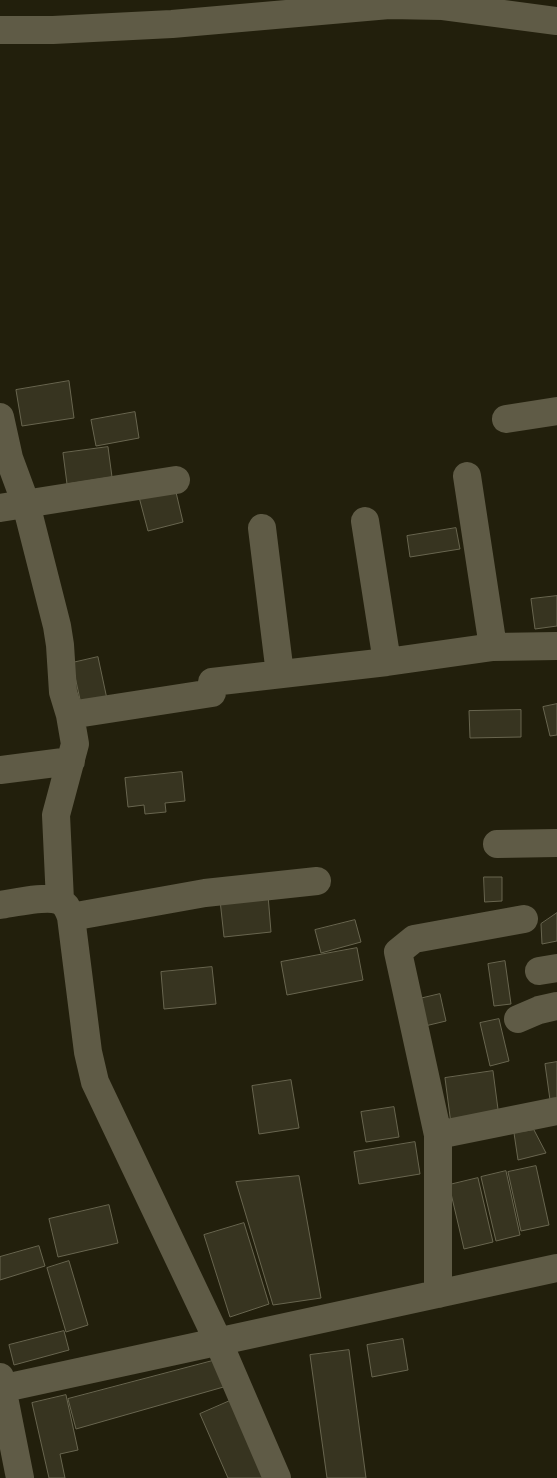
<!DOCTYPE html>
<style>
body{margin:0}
canvas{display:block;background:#221f0c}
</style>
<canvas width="557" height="1478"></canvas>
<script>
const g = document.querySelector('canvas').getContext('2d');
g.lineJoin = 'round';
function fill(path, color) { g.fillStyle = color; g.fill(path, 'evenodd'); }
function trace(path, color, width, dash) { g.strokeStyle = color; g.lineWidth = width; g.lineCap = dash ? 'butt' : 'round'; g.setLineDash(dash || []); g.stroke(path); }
const building = new Path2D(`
 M69 381 74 418 22 426 16 390Z
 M135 412 139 438 96 446 91 420Z
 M108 447 112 477 67 484 63 453Z
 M175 488 183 522 148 531 139 497Z
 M456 528 460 549 410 557 407 536Z
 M557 596V626L535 629 531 599Z
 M98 657 107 699 81 704 72 663Z
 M557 704V735L550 736 543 707Z
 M521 710V737L470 738 469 711Z
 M182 772 185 801 165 803 166 812 145 814 144 805 128 807 125 778Z
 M484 877H502V901L485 902Z
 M268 895 271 932 224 937 220 900Z
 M557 913V941L542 944 541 924Z
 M355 920 361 942 321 953 315 930Z
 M357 948 363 980 287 995 281 962Z
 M505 961 511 1004 494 1006 488 964Z
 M212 967 216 1004 164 1009 161 972Z
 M440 994 446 1021 425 1026 419 999Z
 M499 1019 509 1061 490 1066 480 1023Z
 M557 1062V1106L551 1107 545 1064Z
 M493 1071 499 1117 451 1124 445 1078Z
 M291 1080 299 1128 259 1134 252 1086Z
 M394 1107 399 1137 366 1142 361 1112Z
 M534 1130 546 1153 518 1160 514 1133Z
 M415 1142 420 1174 359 1184 354 1152Z
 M536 1166 549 1225 521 1231 508 1172Z
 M506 1171 520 1235 496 1241 481 1177Z
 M299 1176 321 1298 273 1305 236 1182Z
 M478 1178 493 1242 464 1249 449 1185Z
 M109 1205 118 1243 58 1257 49 1219Z
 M244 1223 269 1304 230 1317 204 1235Z
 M39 1246 45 1266 0 1280V1257Z
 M69 1261 88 1325 66 1332 47 1268Z
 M64 1331 69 1350 14 1365 9 1345Z
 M403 1339 408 1370 372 1377 367 1345Z
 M349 1350 366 1478H327L310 1355Z
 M220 1359 227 1386 76 1429 68 1399Z
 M66 1395 78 1450 60 1454 65 1478H49L32 1403Z
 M239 1397 274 1478H228L200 1414Z`);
fill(building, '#373420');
trace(building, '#68654f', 1);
trace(new Path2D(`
 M0 30H53L172 24 389 5 443 6 557 21
 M0 417 9 458 26 504 57 626 60 645 63 692 70 715 75 744 56 815 60 901
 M506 419 557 411
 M467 476 493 647
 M0 508 176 480
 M365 521 387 662
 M262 528 280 674
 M212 682 387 662 493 647 557 646
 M70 715 212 693
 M0 770 71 761
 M497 844 557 843
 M0 905C14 903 48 895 60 901 66 904 69 911 71 917L88 1052 95 1082 218 1341 277 1478
 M71 917 205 893 317 881
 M539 971 557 968
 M518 1019 539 1010 557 1006
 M438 1135 557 1111
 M438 1294V1135L398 952 414 939 524 919
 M0 1377 20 1478
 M0 1389 557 1268`), '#5f5b46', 28);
</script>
